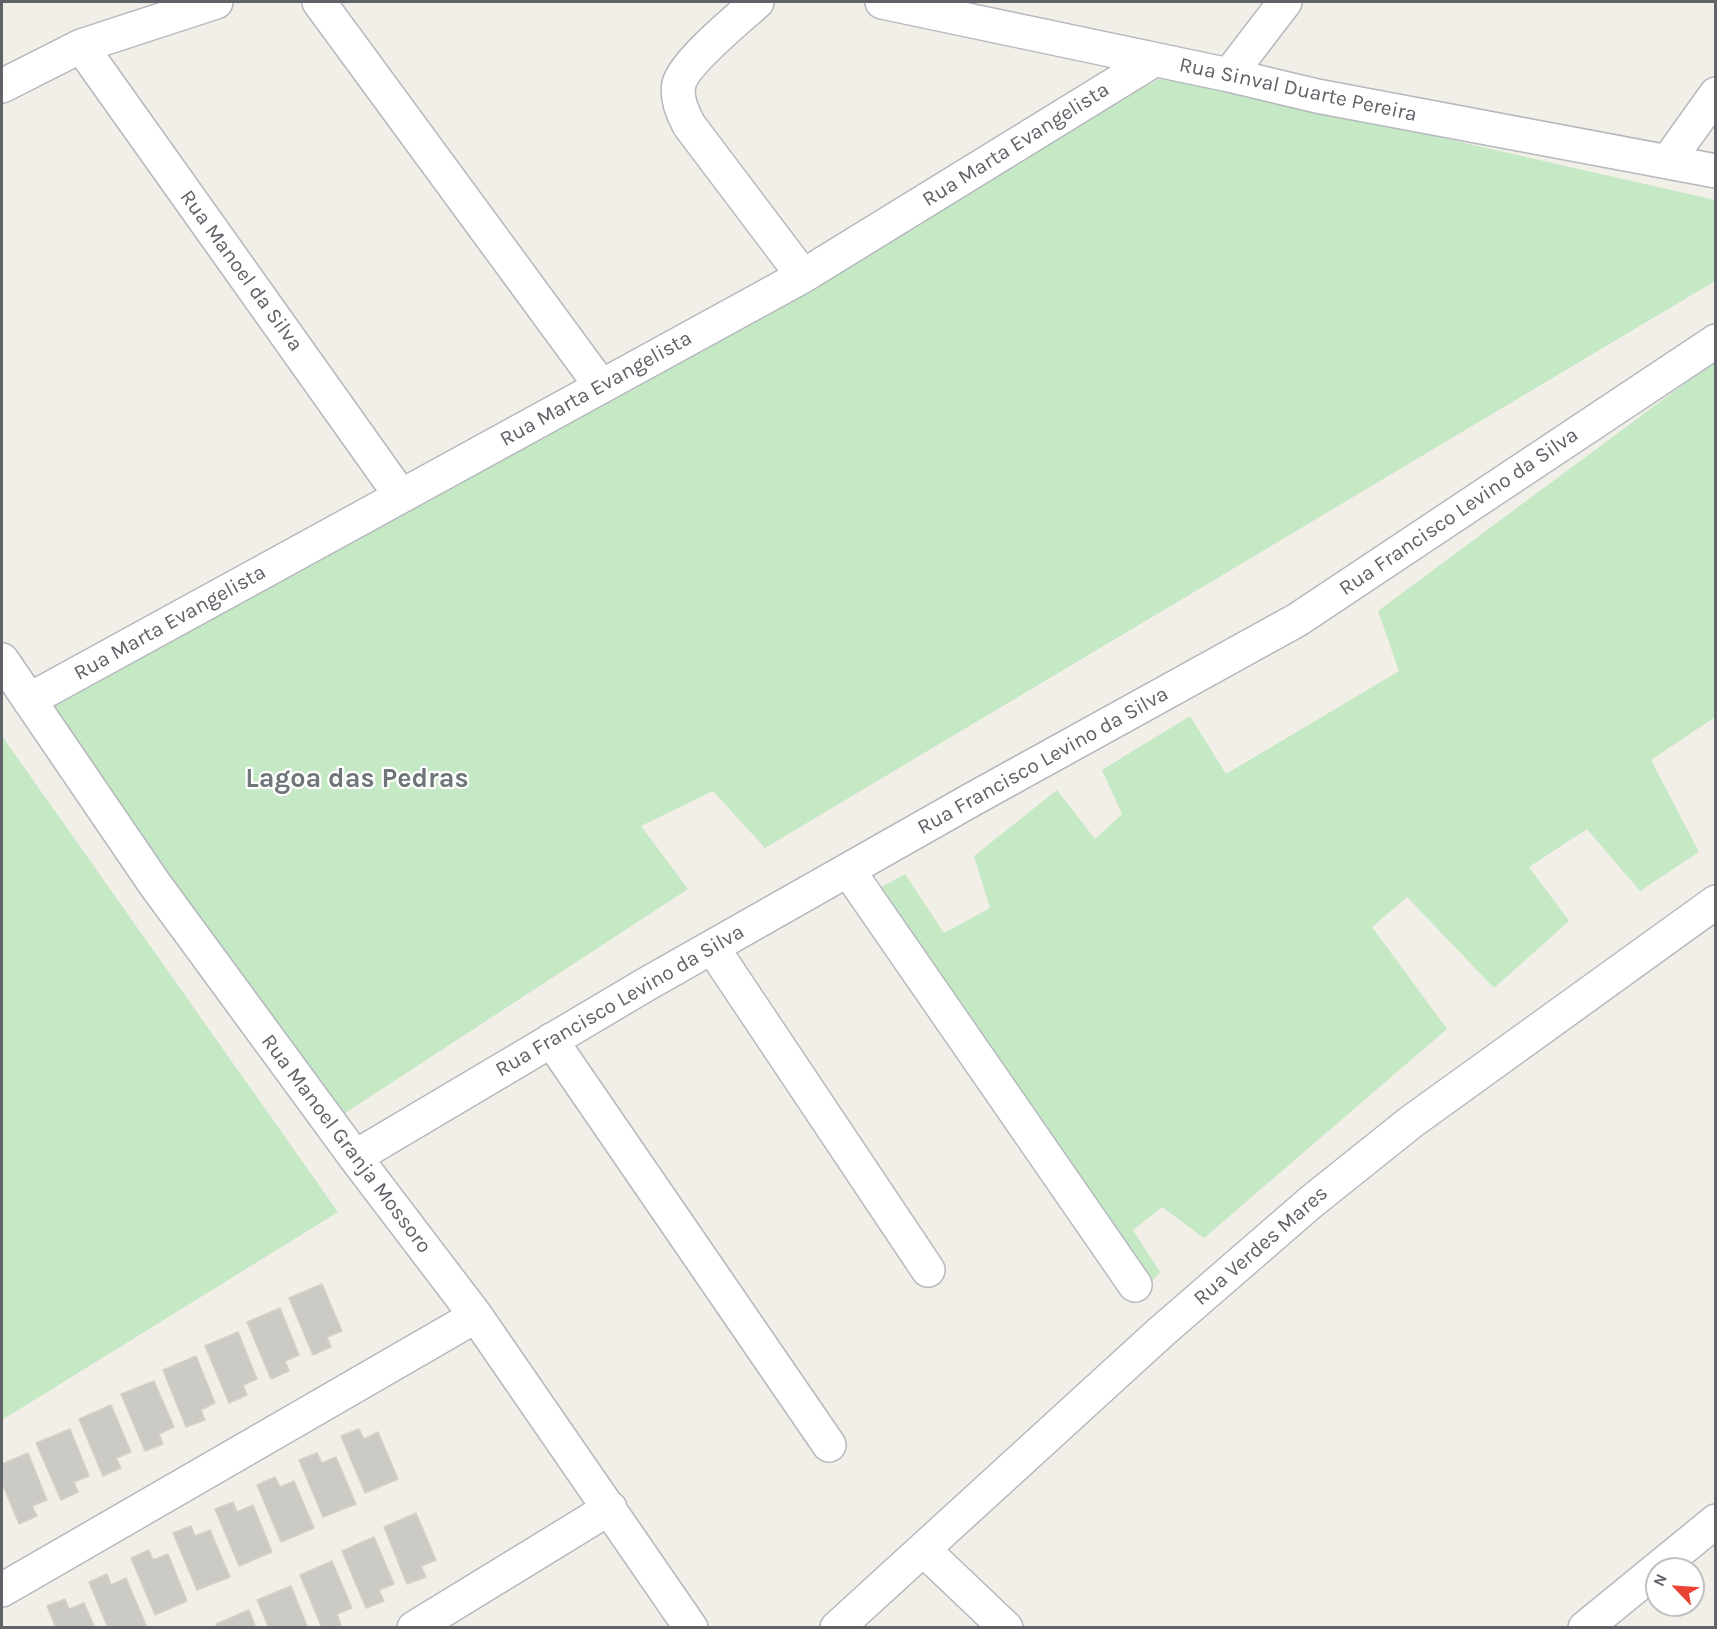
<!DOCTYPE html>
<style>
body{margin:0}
#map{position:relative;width:1717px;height:1629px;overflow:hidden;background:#f1efe8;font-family:Karla,sans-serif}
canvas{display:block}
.frame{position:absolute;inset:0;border:3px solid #5f6368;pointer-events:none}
.north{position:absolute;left:1645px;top:1557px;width:60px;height:60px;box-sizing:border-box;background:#fff;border:2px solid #bfc1c3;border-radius:50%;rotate:295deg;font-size:16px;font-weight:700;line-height:24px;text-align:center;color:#5f6368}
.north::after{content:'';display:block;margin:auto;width:21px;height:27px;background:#ea4335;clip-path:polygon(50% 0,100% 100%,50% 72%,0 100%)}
</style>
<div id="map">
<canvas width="1717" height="1629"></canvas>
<div class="frame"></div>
<div class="north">N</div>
</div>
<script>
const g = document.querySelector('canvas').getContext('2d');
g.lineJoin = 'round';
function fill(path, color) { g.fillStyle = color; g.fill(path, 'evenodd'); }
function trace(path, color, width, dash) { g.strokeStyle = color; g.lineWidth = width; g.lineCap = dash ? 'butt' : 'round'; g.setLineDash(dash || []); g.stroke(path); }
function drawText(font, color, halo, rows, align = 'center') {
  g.font = font + ' Karla,sans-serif'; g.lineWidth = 4.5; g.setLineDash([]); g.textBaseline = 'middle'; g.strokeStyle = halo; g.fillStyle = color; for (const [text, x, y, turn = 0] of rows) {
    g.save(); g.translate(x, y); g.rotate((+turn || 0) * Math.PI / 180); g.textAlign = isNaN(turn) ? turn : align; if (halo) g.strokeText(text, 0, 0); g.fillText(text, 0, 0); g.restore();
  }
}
fill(new Path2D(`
 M1166 75 1715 200V281L765 848 713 791 641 826 688 889 339 1117 50 709Z
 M1715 361V717L1651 760 1699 852 1640 891 1587 829 1529 867 1569 921 1494 988 1407 897 1372 927 1447 1029 1204 1238 1162 1207 1133 1230 1160 1272 1133 1304 867 895 905 874 944 933 990 908 974 856 1057 790 1095 839 1122 814 1102 770 1190 716 1226 774 1399 671 1378 611Z
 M2 736 338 1212 2 1420Z`), '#c5e8c5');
const building = new Path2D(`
 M322 1284 342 1331 327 1337 331 1347 313 1355 289 1298Z
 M280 1308 299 1355 285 1361 289 1371 271 1379 247 1322Z
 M238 1332 257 1379 243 1385 247 1395 229 1403 205 1346Z
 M196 1356 215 1403 201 1410 205 1420 186 1427 163 1370Z
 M154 1381 174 1427 159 1434 163 1444 145 1451 121 1394Z
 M111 1405 131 1452 116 1458 121 1468 103 1476 79 1419Z
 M70 1429 89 1476 74 1482 78 1492 61 1500 36 1443Z
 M359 1429 364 1439 378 1432 398 1479 365 1493 341 1436Z
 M28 1453 47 1500 32 1506 37 1516 19 1524 2 1483V1464Z
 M317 1453 322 1463 336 1457 356 1504 323 1517 299 1460Z
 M275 1477 280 1487 294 1481 314 1528 281 1542 257 1485Z
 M233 1502 237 1512 253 1505 272 1552 239 1566 215 1509Z
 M416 1513 436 1560 421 1566 426 1577 407 1584 384 1527Z
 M191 1526 195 1536 210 1530 230 1577 197 1590 173 1533Z
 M374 1537 394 1584 379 1590 384 1601 366 1608 342 1551Z
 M149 1550 153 1560 168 1554 187 1601 155 1615 131 1558Z
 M332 1561 352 1608 337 1614 341 1625 335 1628H322L300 1575Z
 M107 1574 111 1585 126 1578 146 1625 139 1628H108L89 1582Z
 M291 1586 308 1628H269L257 1600Z
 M65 1599 69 1609 84 1603 95 1628H56L47 1606Z
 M249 1610 256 1628H217L216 1624Z`);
fill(building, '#cccac5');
trace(building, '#d6d1c6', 1.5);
const street = new Path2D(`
 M319 2 601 386
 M757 2C739 18 684 63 679 84 676 97 683 114 689 125L803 276
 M882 2 1229 75 1317 96 1716 171
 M81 46 401 496
 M1229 75 1285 2
 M2 86 81 46 216 2
 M1668 161 1716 94
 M2 660 154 883 355 1157 476 1316 691 1628
 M29 700 803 276 1154 60
 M848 870 1135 1285
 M712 947 928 1270
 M551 1040 829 1445
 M355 1157 645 985 973 799 1297 620 1716 341
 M924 1550 1006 1628
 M2 1590 476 1316
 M414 1628 610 1508
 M837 1628 1161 1332 1311 1202 1411 1122 1716 902`);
const secondary = new Path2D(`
 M1585 1628 1716 1521`);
trace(street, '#b5b8bc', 36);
trace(secondary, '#b6babf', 36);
trace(street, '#fff', 33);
trace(secondary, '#fff', 33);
drawText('21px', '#5f6368', '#fff', [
 ["Rua Sinval Duarte Pereira",1298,90,12],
 ["Rua Marta Evangelista",1016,145,-32],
 ["Rua Manoel da Silva",241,271,54],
 ["Rua Marta Evangelista",596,389,-29],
 ["Rua Francisco Levino da Silva",1459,512,-34],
 ["Rua Marta Evangelista",170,623,-29],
 ["Rua Francisco Levino da Silva",1043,761,-29],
 ["Rua Francisco Levino da Silva",620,1001,-30],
 ["Rua Manoel Granja Mossoro",346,1144,53],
 ["Rua Verdes Mares",1261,1246,-41]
]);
drawText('bold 27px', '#70757a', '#fff', [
 ["Lagoa das Pedras",357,779]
]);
</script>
